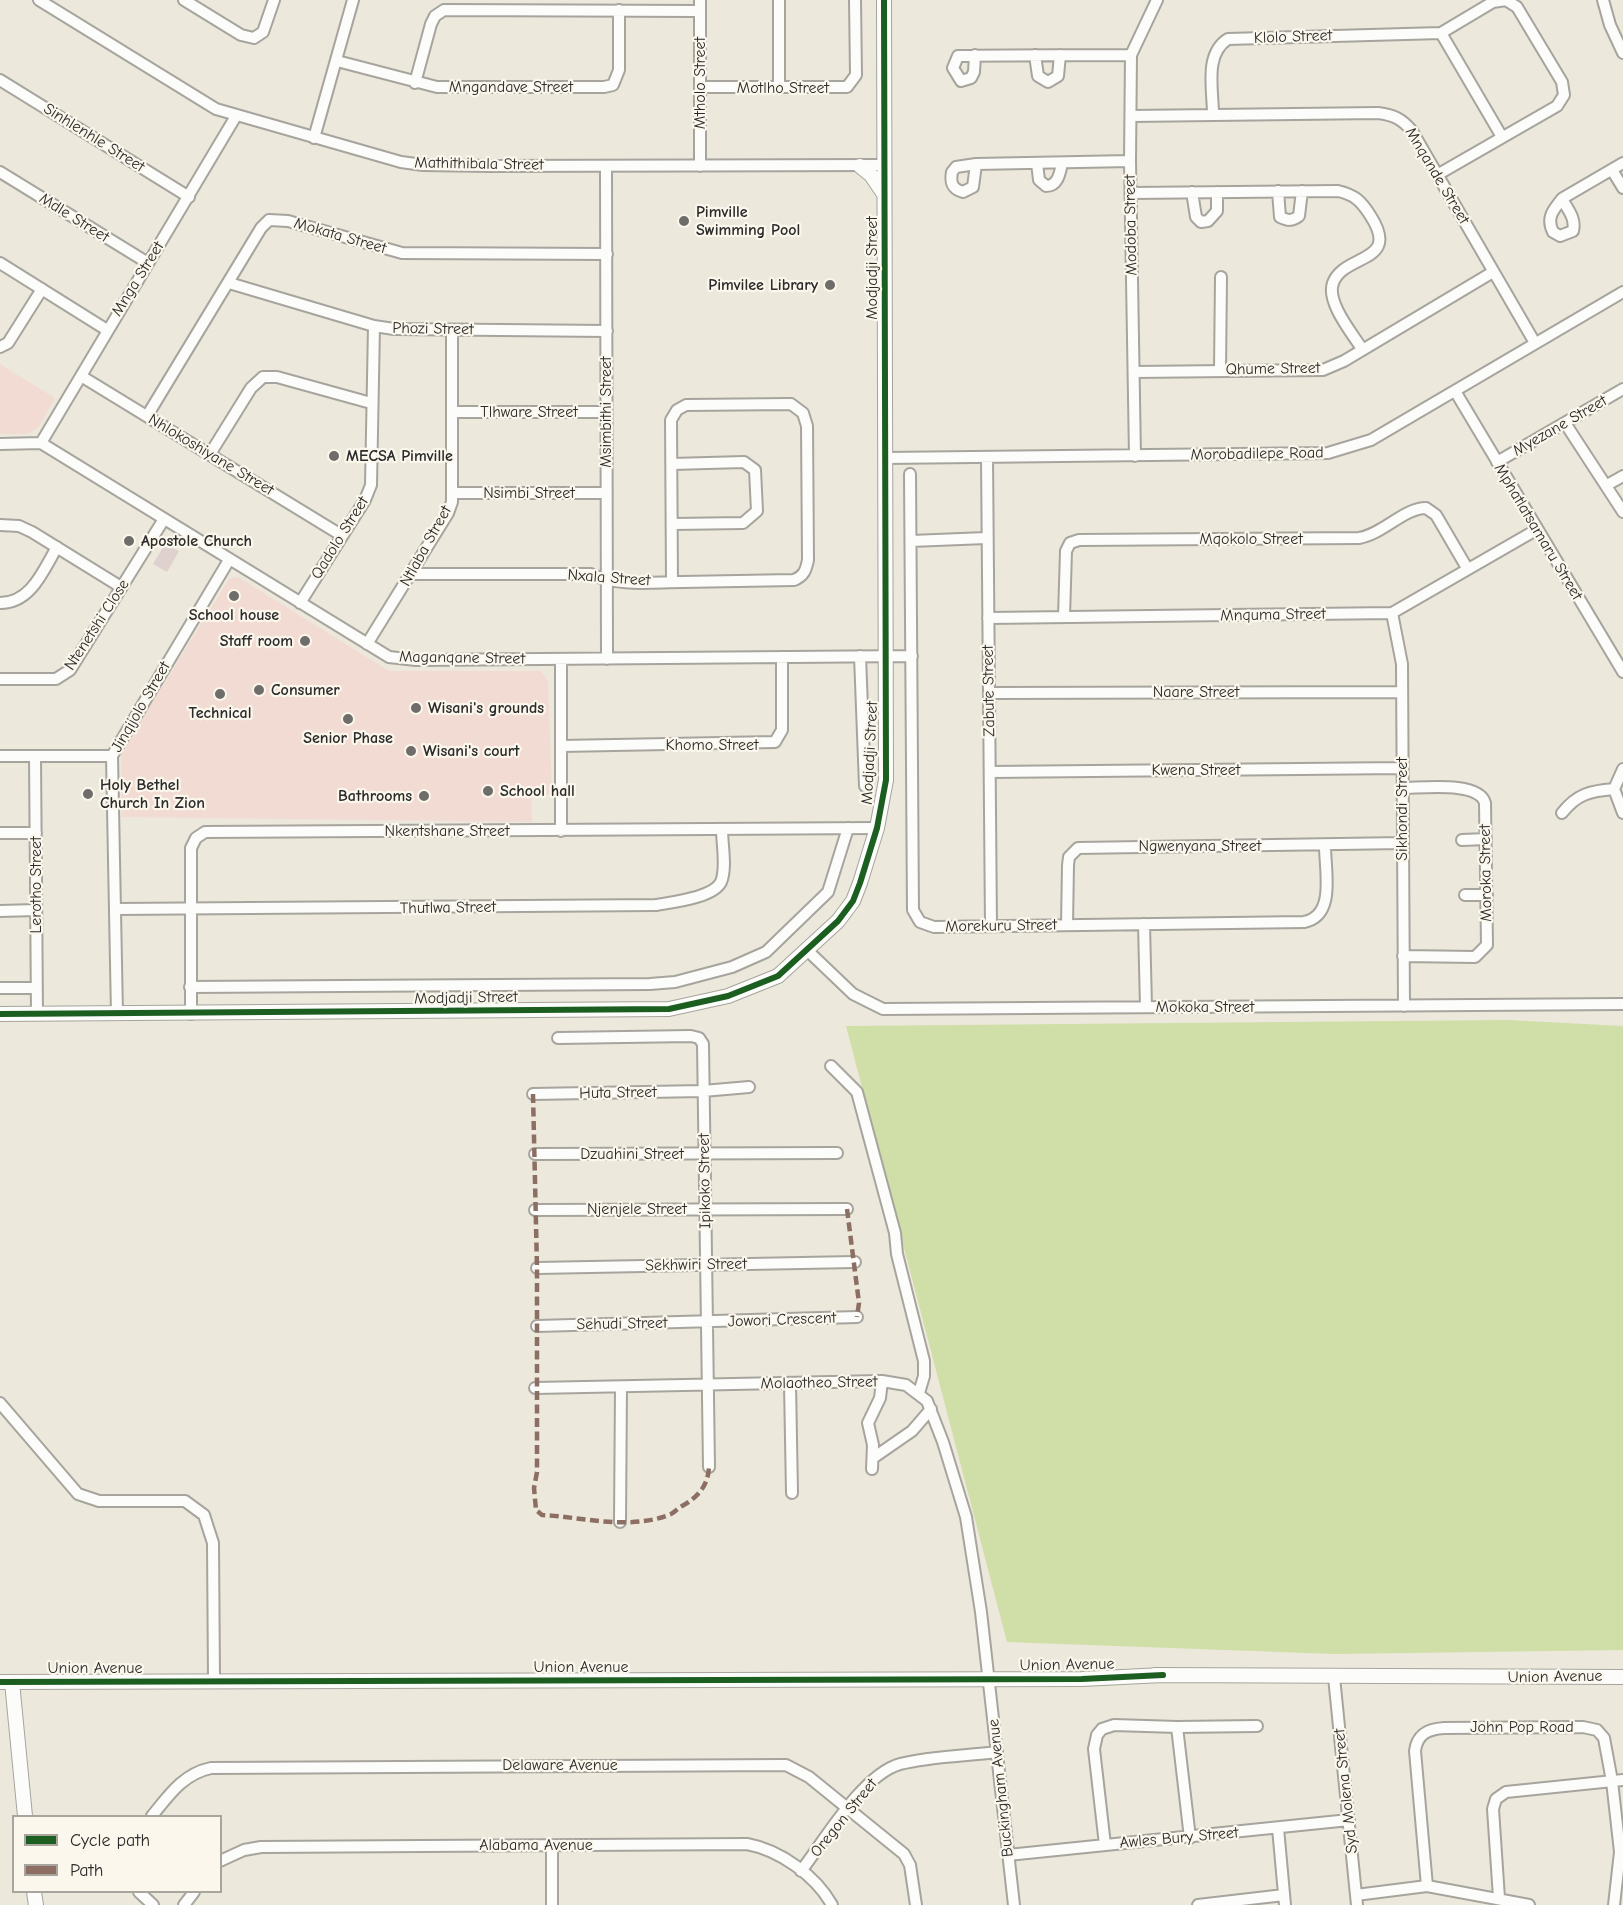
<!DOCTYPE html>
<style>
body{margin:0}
#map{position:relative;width:1623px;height:1905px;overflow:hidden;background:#ece8dc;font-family:"Comic Neue",sans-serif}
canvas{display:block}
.legend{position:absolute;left:12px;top:1815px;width:210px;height:78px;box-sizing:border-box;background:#fbf7ec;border:2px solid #a8a59f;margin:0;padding:8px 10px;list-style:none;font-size:18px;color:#2b2b2b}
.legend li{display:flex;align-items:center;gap:12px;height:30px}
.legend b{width:30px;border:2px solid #a8a59f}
</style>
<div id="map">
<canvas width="1623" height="1905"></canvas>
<ul class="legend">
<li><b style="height:8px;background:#1b5e20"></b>Cycle path</li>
<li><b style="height:8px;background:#8d6e63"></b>Path</li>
</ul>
</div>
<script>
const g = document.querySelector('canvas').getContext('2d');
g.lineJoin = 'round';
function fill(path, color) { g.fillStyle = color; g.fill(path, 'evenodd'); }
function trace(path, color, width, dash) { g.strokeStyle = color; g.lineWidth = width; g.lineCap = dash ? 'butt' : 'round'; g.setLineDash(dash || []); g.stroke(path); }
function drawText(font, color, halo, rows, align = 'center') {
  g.font = font + ' "Comic Neue",sans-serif'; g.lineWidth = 4.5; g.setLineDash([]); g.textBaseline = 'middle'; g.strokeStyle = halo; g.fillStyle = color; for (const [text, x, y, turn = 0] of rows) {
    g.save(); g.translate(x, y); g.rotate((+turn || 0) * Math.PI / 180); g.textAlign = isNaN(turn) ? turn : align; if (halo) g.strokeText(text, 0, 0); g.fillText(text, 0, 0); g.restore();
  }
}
fill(new Path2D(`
 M0 364 55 398 38 428 27 434H0Z
 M238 577 389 671H541L548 681 552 794 531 798 532 822 122 817 121 753 229 579Z`), '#f2dbd3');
fill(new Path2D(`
 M165 544 179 551 167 572 153 564Z`), '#ded1ce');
fill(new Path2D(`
 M1507 1020 1623 1026V1650L1335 1654 1007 1642 846 1026Z`), '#d0dea7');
const minor = new Path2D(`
 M39 0 216 109 401 162 423 165 491 166 885 165
 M184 0 241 35 254 38 263 32 274 0
 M700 0V166
 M779 0V88
 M1603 0 1610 25 1623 53
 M1441 33 1502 137
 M975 55 974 72 971 78 961 81 953 68 958 56C1016 55 1074 55 1131 55
 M1035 55 1038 76 1048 82 1058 76 1060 55
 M337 61 437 87H604L613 85 619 70V10
 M0 80 189 197
 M415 83 431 24 435 16 444 10 700 11
 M700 87H847L856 75 855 0
 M1213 115C1213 89 1204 54 1228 39L1441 33 1493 2 1506 0 1517 7 1562 82 1564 95 1557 106 1437 175
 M1131 116 1378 113C1394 115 1402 119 1412 131L1535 343
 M314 138 353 0
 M1037 163 1039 180 1046 186C1058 186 1060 173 1062 163
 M976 164 973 187 963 192C952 189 950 183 952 172L956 167 976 164 1130 161
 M606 166 607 659
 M1612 170 1623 188
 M0 172 148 263
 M1278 191 1280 217C1288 221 1292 221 1299 216L1302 191
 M1192 192 1196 217 1201 222 1208 221 1217 211V192
 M1131 193 1338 191C1355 195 1361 201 1370 215 1402 264 1344 253 1333 283 1326 302 1352 333 1362 349
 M1562 199C1568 210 1576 218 1573 231L1560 236 1553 232C1546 218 1553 210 1562 199L1563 198 1623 163
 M0 263 107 330
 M229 283 374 326 394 329 607 331
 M0 347 8 343 42 289
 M1220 370 1221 277
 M1134 372 1323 370 1344 361 1493 272
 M81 376 341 535
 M1455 391 1623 672
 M453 412H605
 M147 416 261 228 269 220 288 221 402 253 607 254
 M1565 423 1623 512
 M41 443 236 116
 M0 444 41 443 389 657 416 660 912 656
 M210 454 251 388 263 377H277L371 403
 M1135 456 1130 161 1131 55 1157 0
 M987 457 991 926
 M885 458 1328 453 1371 440 1623 292
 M1497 462 1623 389
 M672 464 744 462 755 470 757 511 743 523 673 524
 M910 474 913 910 920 922 934 927 1304 922C1336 916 1325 871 1325 846
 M1607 485 1623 476
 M453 493H606
 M0 525 19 526 32 532 121 587
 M911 541 986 538
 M412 574H591C618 587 653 582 682 582 719 581 757 581 794 580 804 576 806 570 808 560L807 426 803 413 791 404 686 405 677 410 671 420 672 582
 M0 603C31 603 43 571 57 547
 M300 603 365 500 371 485 374 326
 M1392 613 1402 664 1404 1006
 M1064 617 1066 551 1070 543 1079 540 1359 538C1383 534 1404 508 1426 508L1436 515 1467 568
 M988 618 1392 613 1536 530
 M367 644 448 513 452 502V330
 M860 656 865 786
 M561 659V831
 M0 679H56L70 670 164 519
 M990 693 1401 692
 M561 746 775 742 782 730V657
 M0 756H112
 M35 756 37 1014
 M1623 769 1614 789 1623 813
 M990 772 1402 768
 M1403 788C1423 788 1479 781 1485 803L1487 945 1475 957 1403 956
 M1562 813C1577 794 1590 791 1614 789
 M0 833H36
 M1462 840 1486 839
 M1465 895H1487
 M116 909 656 905C672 902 713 898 721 882 727 868 722 844 722 830
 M0 911 36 910
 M1144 924 1146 1007
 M1067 925 1068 865 1069 857 1078 848 1403 843
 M808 951 853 994 883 1009 1623 1004
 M190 987 650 984 675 982 732 967 766 952 828 892 848 828
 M0 988H36
 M117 1014 112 756 229 560
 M191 1014V848L196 838 205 832 877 828
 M558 1038 691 1036 699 1038 703 1044 709 1467
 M831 1066 857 1092 895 1233 897 1254 924 1361V1376L919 1393
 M533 1094 703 1091 749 1087
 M535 1154 837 1153
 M535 1210 847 1209
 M537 1268 855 1262
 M537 1326 857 1317
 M790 1384 792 1493
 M535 1388 882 1381 906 1385 927 1401 943 1442 966 1517 981 1612 1014 1905
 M0 1403 78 1494 99 1501H185L204 1515 213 1543 214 1680
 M873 1458 912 1431 931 1409
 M872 1469 873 1445 868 1423 880 1398 882 1381
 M620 1522 621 1387
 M1334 1677 1357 1905
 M1177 1727 1190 1838
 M152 1816C169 1795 183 1774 211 1768L786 1765 809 1777 904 1854 910 1865 916 1905
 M1278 1828 1285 1905
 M1105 1845 1094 1749 1097 1735 1102 1729 1114 1725 1177 1727 1257 1726
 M1008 1855 1349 1820
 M220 1861 244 1850 261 1847 747 1844C780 1850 816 1876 832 1905
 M801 1871C825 1840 862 1775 900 1764 931 1756 966 1756 997 1752
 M1427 1886 1415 1751C1417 1734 1428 1729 1444 1728L1583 1727 1597 1730 1604 1738 1612 1781 1620 1852 1614 1905
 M139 1892 153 1905
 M1356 1895 1427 1886 1529 1905
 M1499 1898 1493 1809 1496 1799 1506 1792 1623 1780
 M184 1905 194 1892
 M552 1905V1846
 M1198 1905 1284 1895`);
const tertiary = new Path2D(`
 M860 166 871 175 884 194
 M0 1014 669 1009 728 996 778 976 838 921 853 901 860 883 877 828 886 780 884 0
 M1154 1675 1623 1677
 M0 1682 1082 1679 1163 1675
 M12 1682 25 1816
 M34 1892 36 1905`);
trace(minor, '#a6a49d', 14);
trace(tertiary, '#a6a49d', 16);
trace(minor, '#fcfcfa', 10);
trace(tertiary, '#fcfcfa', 14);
trace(new Path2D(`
 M533 1094 537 1268V1472L534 1488 536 1510 542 1515C583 1517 630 1531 671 1514 675 1512 678 1508 682 1506 698 1497 708 1486 709 1467
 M847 1209 859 1303 857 1317`), '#8d6e63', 4.5, [9, 4.5]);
trace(new Path2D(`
 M0 1014 669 1009 728 996 778 976 838 921 853 901 860 883 877 828 886 780 884 0
 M0 1682 1082 1679 1163 1675`), '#1b5e20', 6);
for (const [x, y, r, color] of [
 [684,221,6,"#6f6d69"],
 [830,285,6,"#6f6d69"],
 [334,456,6,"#6f6d69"],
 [129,541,6,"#6f6d69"],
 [234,596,6,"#6f6d69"],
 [305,641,6,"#6f6d69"],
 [259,690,6,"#6f6d69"],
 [220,694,6,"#6f6d69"],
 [416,708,6,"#6f6d69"],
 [348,719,6,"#6f6d69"],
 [411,751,6,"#6f6d69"],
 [488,791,6,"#6f6d69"],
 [88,794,6,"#6f6d69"],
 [424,796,6,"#6f6d69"]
]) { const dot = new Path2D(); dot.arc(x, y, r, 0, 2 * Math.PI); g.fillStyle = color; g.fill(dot); trace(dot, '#fbf7ec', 2); }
drawText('16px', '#2b2b2b', '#fbf7ec', [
 ["Klolo Street",1293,37,-2],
 ["Mtholo Street",700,83,-90],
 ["Mngandave Street",511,87],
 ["Motlho Street",783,88],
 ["Sinhlenhle Street",94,138,32],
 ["Mathithibala Street",479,164,1],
 ["Mnqande Street",1437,176,59],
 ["Mdle Street",74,218,32],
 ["Modoba Street",1131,225,-91],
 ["Mokata Street",340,236,16],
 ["Modjadji Street",872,268,-90],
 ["Mnga Street",138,279,-58],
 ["Phozi Street",433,329,1],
 ["Qhume Street",1273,369,-1],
 ["Tlhware Street",529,412],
 ["Msimbithi Street",606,412,-90],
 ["Myezane Street",1560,426,-30],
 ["Morobadilepe Road",1257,454,-1],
 ["Nhlokoshiyane Street",211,455,31],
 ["Nsimbi Street",529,493],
 ["Mphatlatsamaru Street",1538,532,59],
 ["Qadolo Street",340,538,-58],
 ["Mqokolo Street",1251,539],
 ["Ntlaba Street",426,546,-61],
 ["Nxala Street",609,578,4],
 ["Mnquma Street",1273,615,-1],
 ["Ntenetshi Close",97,625,-57],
 ["Maganqane Street",462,658,1],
 ["Zabute Street",989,691,-91],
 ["Naare Street",1196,692],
 ["Jinqijolo Street",141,707,-60],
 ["Khomo Street",712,745],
 ["Modjadji Street",870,753,-87],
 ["Kwena Street",1196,770],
 ["Sikhondi Street",1402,809,-90],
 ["Nkentshane Street",447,831],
 ["Ngwenyana Street",1200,846],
 ["Moroka Street",1486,873,-91],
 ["Lerotho Street",36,885,-90],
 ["Thutlwa Street",448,908,-1],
 ["Morekuru Street",1001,926,-1],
 ["Modjadji Street",466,998,-1],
 ["Mokoka Street",1205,1007],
 ["Huta Street",618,1093,-1],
 ["Dzuahini Street",632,1154],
 ["Ipikoko Street",705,1181,-91],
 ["Njenjele Street",637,1209],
 ["Sekhwiri Street",696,1265,-1],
 ["Jowori Crescent",782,1320,-2],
 ["Sehudi Street",622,1324,-1],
 ["Molaotheo Street",819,1383,-1],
 ["Union Avenue",1067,1665,-1],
 ["Union Avenue",581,1667],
 ["Union Avenue",95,1668],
 ["Union Avenue",1555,1677,-1],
 ["John Pop Road",1522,1727],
 ["Delaware Avenue",560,1765],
 ["Buckingham Avenue",1001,1788,-96],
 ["Syd Molena Street",1346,1791,-96],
 ["Oregon Street",844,1818,-51],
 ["Awles Bury Street",1179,1838,-5],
 ["Alabama Avenue",536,1845]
]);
drawText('bold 16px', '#2b2b2b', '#fbf7ec', [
 ["Pimville",696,212],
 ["Swimming Pool",696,230],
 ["Pimvilee Library",818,285,"right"],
 ["MECSA Pimville",346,456],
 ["Apostole Church",141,541],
 ["School house",234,615,"center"],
 ["Staff room",293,641,"right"],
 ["Consumer",271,690],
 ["Wisani's grounds",428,708],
 ["Technical",220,713,"center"],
 ["Senior Phase",348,738,"center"],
 ["Wisani's court",423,751],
 ["Holy Bethel",100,785],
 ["Church In Zion",100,803],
 ["School hall",500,791],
 ["Bathrooms",412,796,"right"]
], 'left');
</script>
